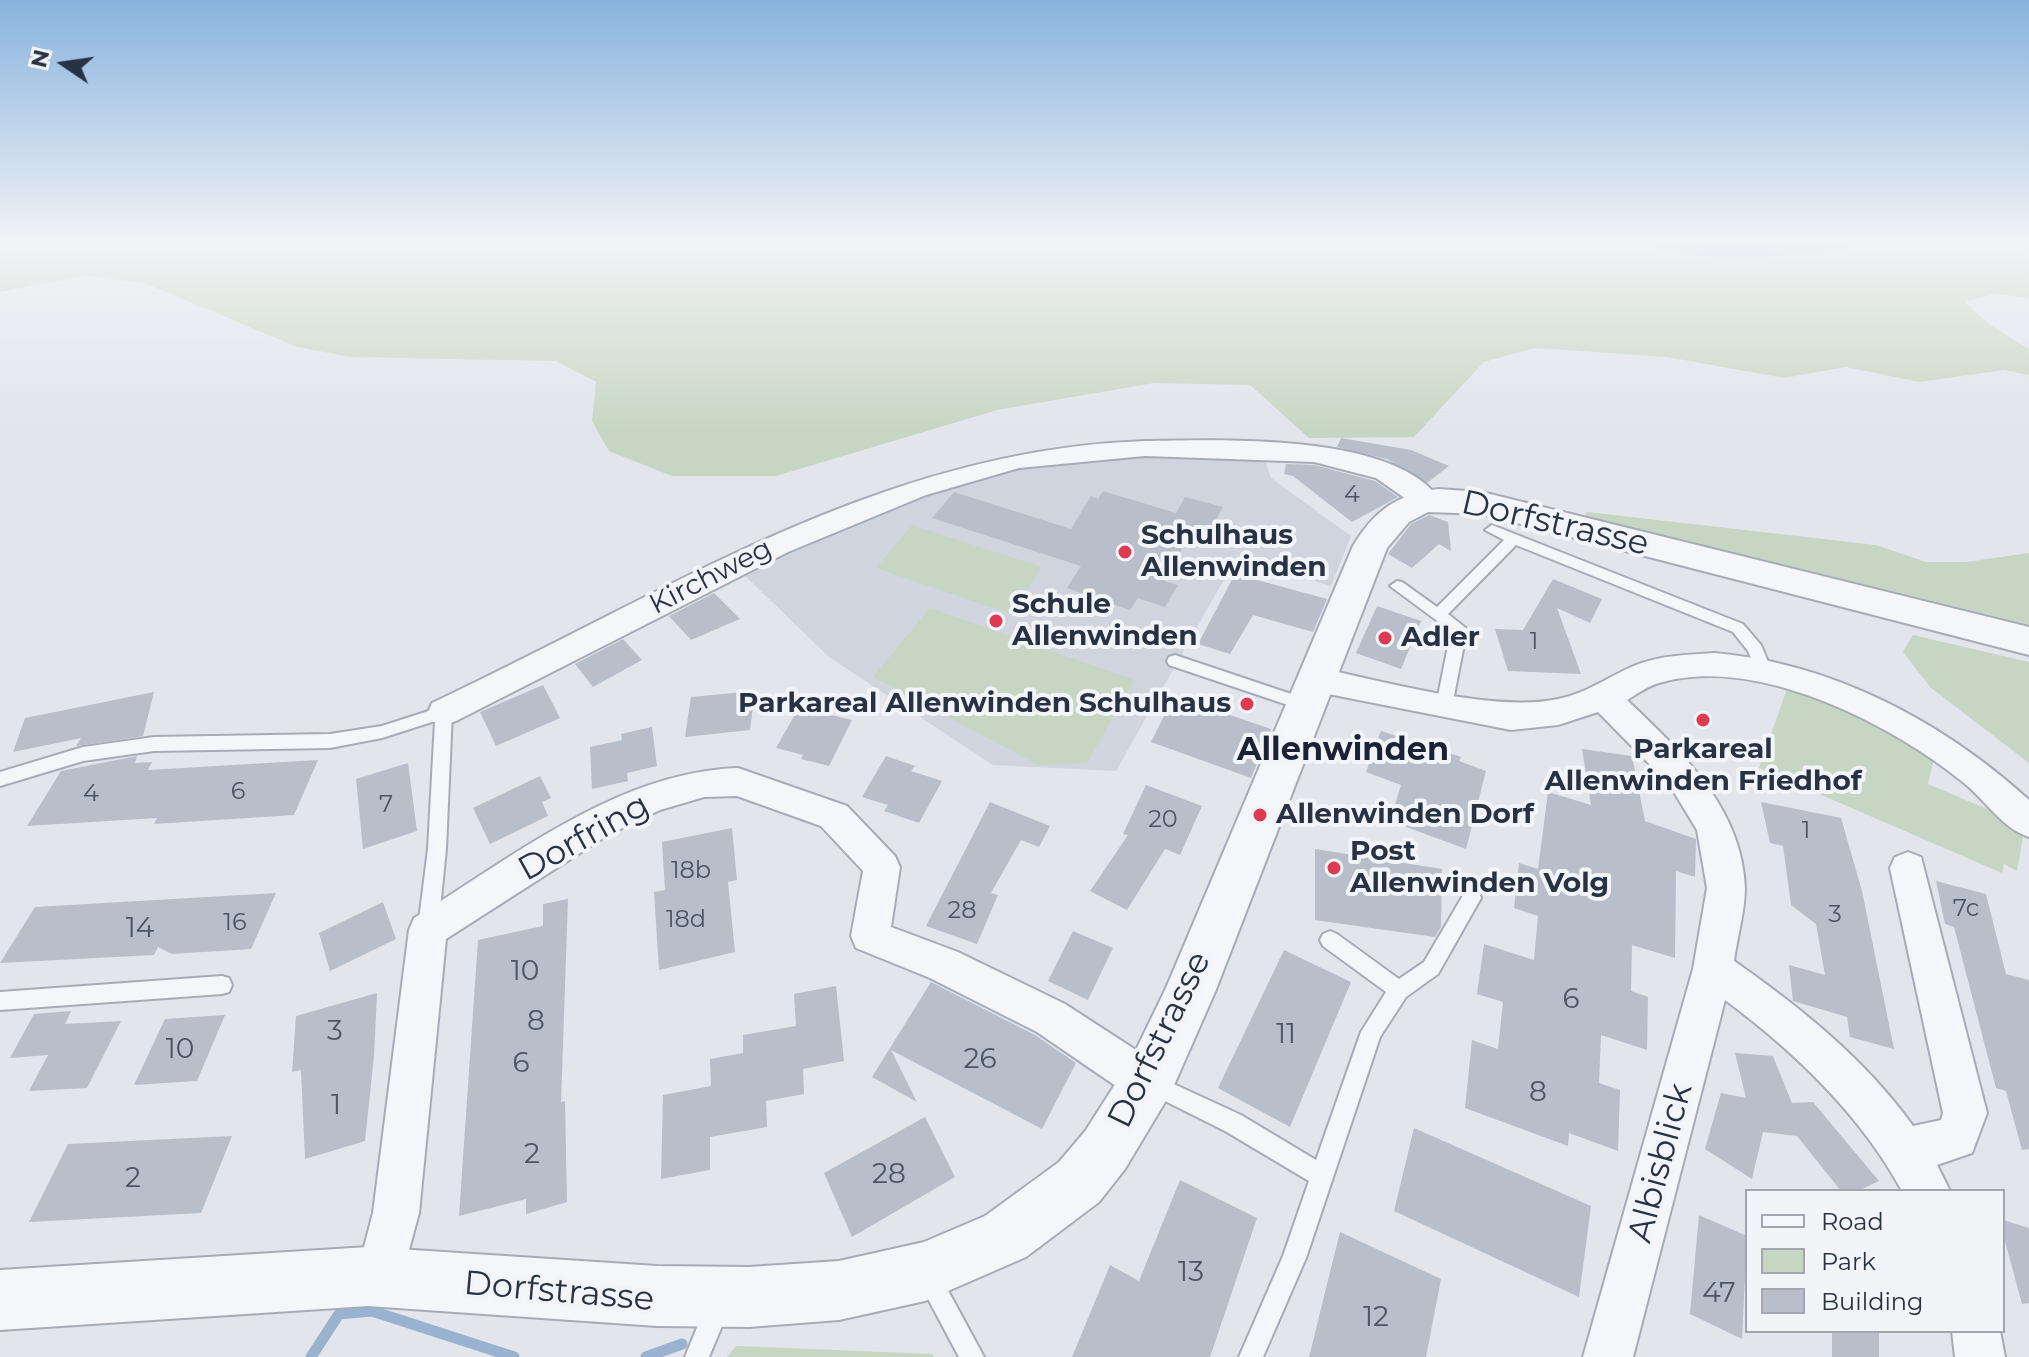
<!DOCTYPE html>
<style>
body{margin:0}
#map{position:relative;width:2029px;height:1357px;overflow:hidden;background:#e2e5ec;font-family:Montserrat,sans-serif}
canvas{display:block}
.legend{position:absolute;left:1745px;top:1189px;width:260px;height:144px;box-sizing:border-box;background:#f2f4f8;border:2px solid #a1a6b0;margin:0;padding:10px 14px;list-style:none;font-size:24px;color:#283245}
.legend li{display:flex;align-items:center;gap:16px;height:40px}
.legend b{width:40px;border:2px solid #a1a6b0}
.north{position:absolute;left:24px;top:24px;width:80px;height:80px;-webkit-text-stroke:6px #f2f4f8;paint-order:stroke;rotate:283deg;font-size:22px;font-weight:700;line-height:32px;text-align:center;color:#283245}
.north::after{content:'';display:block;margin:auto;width:28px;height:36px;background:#283245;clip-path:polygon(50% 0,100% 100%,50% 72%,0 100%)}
</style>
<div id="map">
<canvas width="2029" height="1357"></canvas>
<ul class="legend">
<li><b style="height:10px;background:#f5f6f9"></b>Road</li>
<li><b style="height:22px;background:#c7d6c2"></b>Park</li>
<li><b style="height:22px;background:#b8beca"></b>Building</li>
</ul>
<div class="north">N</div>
</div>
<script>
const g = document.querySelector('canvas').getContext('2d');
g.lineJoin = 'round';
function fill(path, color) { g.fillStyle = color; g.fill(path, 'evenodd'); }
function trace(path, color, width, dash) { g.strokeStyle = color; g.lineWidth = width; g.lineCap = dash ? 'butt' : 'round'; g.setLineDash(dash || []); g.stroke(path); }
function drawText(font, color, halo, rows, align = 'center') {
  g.font = font + ' Montserrat,sans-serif'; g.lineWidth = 8; g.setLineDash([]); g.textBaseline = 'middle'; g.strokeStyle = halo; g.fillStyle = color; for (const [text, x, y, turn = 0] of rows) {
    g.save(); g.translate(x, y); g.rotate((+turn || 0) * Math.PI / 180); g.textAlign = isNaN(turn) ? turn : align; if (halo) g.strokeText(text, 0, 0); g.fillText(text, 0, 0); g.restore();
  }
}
fill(new Path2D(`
 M1125 452 1264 457 1271 478 1351 536 1331 586 1236 558 1116 771 993 765 829 657 738 569 817 532 986 472Z`), '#cfd4de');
fill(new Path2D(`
 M0 242H2029V298L1995 294 1965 302 1990 325 2029 349V375L2004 370 1919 382 1846 367 1784 378 1667 357 1535 348 1484 362 1414 437 1309 438 1250 385 1154 383 997 410 776 476H672L609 451 592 421 596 382 556 361 351 357 297 347 144 283 85 276 0 292Z
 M1587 512 1876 545 1926 562H1966L2029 553V626L1967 619 1583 520Z
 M912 525 1042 567 1011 614 876 568Z
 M930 608 1134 680 1087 763 1038 765 873 677Z
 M1913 635 2029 662V763L1931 688 1903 652Z
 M1788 686 1876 722 1935 754 1928 784 1999 814 2023 837 2017 871 2004 864 2002 873 1759 768Z
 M736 1346 932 1354 934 1357H727Z`), '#c7d6c2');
trace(new Path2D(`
 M311 1357 339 1314 372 1311 514 1357
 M646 1357 682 1344`), '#99b2cf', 11);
fill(new Path2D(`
 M1654 242H1851L1847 249 1835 252C1777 255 1716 263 1658 249Z`), '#99b2cf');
fill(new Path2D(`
 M1341 438 1411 450 1449 466 1427 483 1387 459 1337 447Z
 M1286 464 1314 465 1375 481 1398 497 1352 522 1293 476 1284 474Z
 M1103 491 1176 513 1185 497 1223 507 1212 527 1204 525 1193 544 1186 542 1164 581 1178 585 1165 607 1138 598 1130 610 1067 588 1081 566 932 518 954 492 1071 529 1091 496 1098 499Z
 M1429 515 1448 522 1451 551 1439 544 1412 568 1388 554 1411 524Z
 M1235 574 1327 599 1313 632 1253 615 1230 654 1198 644Z
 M1553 579 1602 599 1590 623 1557 608 1581 674 1508 671 1495 629 1523 630Z
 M714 593 740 619 691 640 669 616Z
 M1377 606 1421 621 1401 669 1356 653Z
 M623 639 642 660 593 687 575 664Z
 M543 685 560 718 496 746 480 712Z
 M755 691 750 730 685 737 691 697Z
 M154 692 143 736 76 746 81 738 13 752 25 718Z
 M1174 696 1271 729 1251 778 1151 742Z
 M802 702 830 709 827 714 852 720 829 766 801 759 803 755 776 748Z
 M652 727 657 766 627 773 628 781 592 789 590 747 622 740 621 734Z
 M1381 731 1461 757 1459 761 1486 771 1466 849 1390 821 1401 785 1366 772Z
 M1582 749 1632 756 1645 821 1696 839 1695 877 1676 871 1675 958 1632 945 1631 991 1648 997 1647 1050 1601 1035 1599 1083 1620 1090 1618 1151 1569 1133 1568 1146 1465 1108 1472 1040 1498 1049 1503 1002 1477 994 1484 944 1534 960 1538 916 1514 908 1519 863 1538 869 1548 792 1591 805Z
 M137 756 135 763 152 762 148 770 318 760 294 815 154 824 157 818 27 826 61 771Z
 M886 756 915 766 911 771 942 781 919 823 884 811 888 805 862 797Z
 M408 763 417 831 363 849 356 779Z
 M540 776 551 798 542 802 548 816 490 844 473 808Z
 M1146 785 1202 806 1180 855 1165 849 1127 910 1090 891 1128 835 1123 834Z
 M990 802 1050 826 1039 847 1021 840 991 893 998 895 977 944 926 926Z
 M1761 802 1841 818 1862 891 1894 1049 1850 1037 1847 1017 1793 1001 1789 965 1825 975 1816 924 1791 905 1783 846 1770 843Z
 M732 828 737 880 728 882 735 952 659 970 654 892 665 890 662 842Z
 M1315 849 1442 869 1441 927 1435 937 1315 920Z
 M1936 881 1986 894 2006 974 2029 980V1149L2022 1150 2006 1091 1996 1088 1954 927 1945 924Z
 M276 893 251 949 172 954 158 947 154 955 0 963 35 907Z
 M568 899 561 1102 565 1101 567 1202 526 1214V1199L459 1216 478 940 543 926V904Z
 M383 902 396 939 330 971 319 933Z
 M1073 931 1113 948 1088 1000 1048 981Z
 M1284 950 1351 982 1290 1127 1218 1088Z
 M931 982 1035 1035 1076 1063 1042 1129 891 1050 917 1102 872 1077Z
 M836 986 844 1061 803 1069 804 1094 766 1101 767 1127 710 1137V1170L661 1179 663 1095 711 1086 710 1059 743 1053V1035L796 1026 794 994Z
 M377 993 374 1056 365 1141 305 1159 301 1070 292 1072 296 1016Z
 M71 1011 65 1024 121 1021 87 1088 29 1091 48 1055 10 1058 34 1014Z
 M225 1015 197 1081 134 1085 165 1019Z
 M1735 1053 1773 1056 1792 1103 1813 1102 1879 1181 1858 1191H1841L1797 1136 1763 1132 1752 1179 1705 1149 1721 1093 1746 1098Z
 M925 1117 955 1177 852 1237 824 1173Z
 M1414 1128 1591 1206 1579 1297 1394 1211Z
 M232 1136 201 1213 29 1222 68 1144Z
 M1180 1180 1257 1218 1210 1357H1072L1110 1265 1139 1281Z
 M1699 1215 1747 1236 1742 1339 1690 1314Z
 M2003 1220 2029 1228V1303L2022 1304 2003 1234Z
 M1340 1232 1441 1279 1426 1357H1309Z
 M1832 1331H1879V1357H1832Z`), '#b8beca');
const service = new Path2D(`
 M1492 525 1743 624 1761 645 1771 669 1763 675 1757 673 1748 651 1733 632 1516 545 1448 614 1467 629 1452 706 1450 710H1438L1436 706 1451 631 1390 586 1397 581 1402 582 1437 607 1504 540 1485 530Z
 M1175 655 1312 701 1314 705 1312 709 1306 711 1169 665 1167 661 1169 657Z
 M444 706 450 708 452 712 446 849 438 928 435 934 428 937 421 934 418 928 428 849 435 721 382 738 330 748 154 751 83 761 0 786V772L83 747 154 737 330 734 382 726Z
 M1472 890 1479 892 1481 898 1438 974 1406 997 1380 1037 1306 1258 1263 1357H1239L1283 1256 1309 1181 1225 1131 1145 1091 1141 1084 1145 1077 1152 1074 1241 1115 1316 1160 1361 1032 1386 992 1323 946 1320 940 1323 934 1330 931 1337 934 1399 979 1424 962 1465 892Z
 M222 976 229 978 232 985 229 992 222 994 0 1010V992Z
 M930 1268 938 1272 984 1357H959L918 1280 922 1272Z
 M718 1295 727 1298 730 1307 709 1357H685L709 1298Z`);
const minor = new Path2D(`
 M1145 441C1218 440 1395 432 1440 500L1436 506H1416L1376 478 1314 462 1145 456 1019 468 926 495 788 552 456 721 444 725 432 721 428 712 432 703C663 595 882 449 1145 441Z
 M1714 653C1832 663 1942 721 2029 800V837C2002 828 1985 800 1964 783 1891 723 1754 654 1659 683 1648 686 1637 694 1627 700 1681 752 1742 807 1745 888 1745 911 1737 938 1734 961 1801 1008 1865 1059 1913 1126L1941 1120 1943 1113 1890 868 1895 857 1908 852 1921 857 1987 1113 1972 1153 1937 1165 1950 1191H1902C1860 1114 1795 1052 1725 1000L1633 1357H1583L1693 969 1707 888 1697 830 1669 784 1598 712 1558 725 1511 730 1318 692 1307 688 1302 680 1307 672 1318 668C1385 681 1494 713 1558 699 1588 693 1609 676 1636 665 1661 655 1688 655 1714 653Z
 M738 768 847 806 895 856 900 867 891 927 958 952 1065 1004 1162 1067 1168 1082 1162 1097 1147 1103 1132 1097 1037 1032 930 978 856 948 851 936 863 871 821 826 737 796 704 797 660 810 608 835 446 939 419 1213 397 1294 380 1301 363 1294 356 1277 373 1213 409 930 414 918C513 857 618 772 738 768Z
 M1952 1331H2000L2005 1357H1955Z`);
const tertiary = new Path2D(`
 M1438 489 1482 492 2029 627V655L1482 514 1428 512 1409 522 1387 548 1215 992 1171 1092 1125 1169 1099 1202 1026 1257 925 1301 839 1320 749 1327 657 1326 368 1306 0 1330V1270L368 1247 657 1266 749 1267 839 1261 924 1242 985 1216 1059 1162 1086 1130 1133 1056 1166 988 1353 546C1374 511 1397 494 1438 489Z`);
trace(service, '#a6acb7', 4);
trace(minor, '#a6acb7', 4);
trace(tertiary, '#a6acb7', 4);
fill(service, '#f5f6f9');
fill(minor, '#f5f6f9');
fill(tertiary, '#f5f6f9');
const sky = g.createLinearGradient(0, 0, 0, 432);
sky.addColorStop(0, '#88b3de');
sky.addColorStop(0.56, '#f2f3f6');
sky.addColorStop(1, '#f2f3f600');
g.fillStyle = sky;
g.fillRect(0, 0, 2029, 432);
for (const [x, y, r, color] of [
 [1125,552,8,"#dc3b51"],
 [996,621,8,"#dc3b51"],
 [1385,638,8,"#dc3b51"],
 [1247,704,8,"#dc3b51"],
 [1703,720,8,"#dc3b51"],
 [1260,815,8,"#dc3b51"],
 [1334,868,8,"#dc3b51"]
]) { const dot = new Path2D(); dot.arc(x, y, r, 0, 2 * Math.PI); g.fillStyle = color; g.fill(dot); trace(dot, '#f2f4f8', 3); }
drawText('24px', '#4c5566', null, [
 ["4",1352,495],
 ["1",1534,642],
 ["6",238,792],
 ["4",91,794],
 ["7",386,805],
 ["20",1163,820],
 ["1",1806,831],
 ["18b",691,871],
 ["7c",1966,909],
 ["28",962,911],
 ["3",1835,915],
 ["18d",686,920],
 ["16",235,923]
]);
drawText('bold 28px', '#283245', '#f2f4f8', [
 ["Schulhaus",1141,536],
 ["Allenwinden",1141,568],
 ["Schule",1012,605],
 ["Allenwinden",1012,637],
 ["Adler",1401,638],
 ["Parkareal Allenwinden Schulhaus",1231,704,"right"],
 ["Parkareal",1703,750,"center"],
 ["Allenwinden Friedhof",1703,782,"center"],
 ["Allenwinden Dorf",1276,815],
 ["Post",1350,852],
 ["Allenwinden Volg",1350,884]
], 'left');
drawText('28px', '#283245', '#f2f4f8', [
 ["Kirchweg",711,577,-27]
]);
drawText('28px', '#4c5566', null, [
 ["14",140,929],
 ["10",525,972],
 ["6",1571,1000],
 ["8",536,1022],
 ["3",335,1032],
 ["11",1286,1035],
 ["10",180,1050],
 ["26",980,1060],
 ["6",521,1064],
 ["8",1538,1093],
 ["1",336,1106],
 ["2",532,1155],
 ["28",889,1175],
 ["2",133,1179],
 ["13",1191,1273],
 ["47",1719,1294],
 ["12",1376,1318]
]);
drawText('bold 32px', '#1a2336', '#f2f4f8', [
 ["Allenwinden",1343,751]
]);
drawText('34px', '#283245', '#f2f4f8', [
 ["Dorfstrasse",1555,524,13],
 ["Dorfring",584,838,-29],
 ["Dorfstrasse",1160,1040,-64],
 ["Albisblick",1661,1163,-75],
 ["Dorfstrasse",559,1292,5]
]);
</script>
